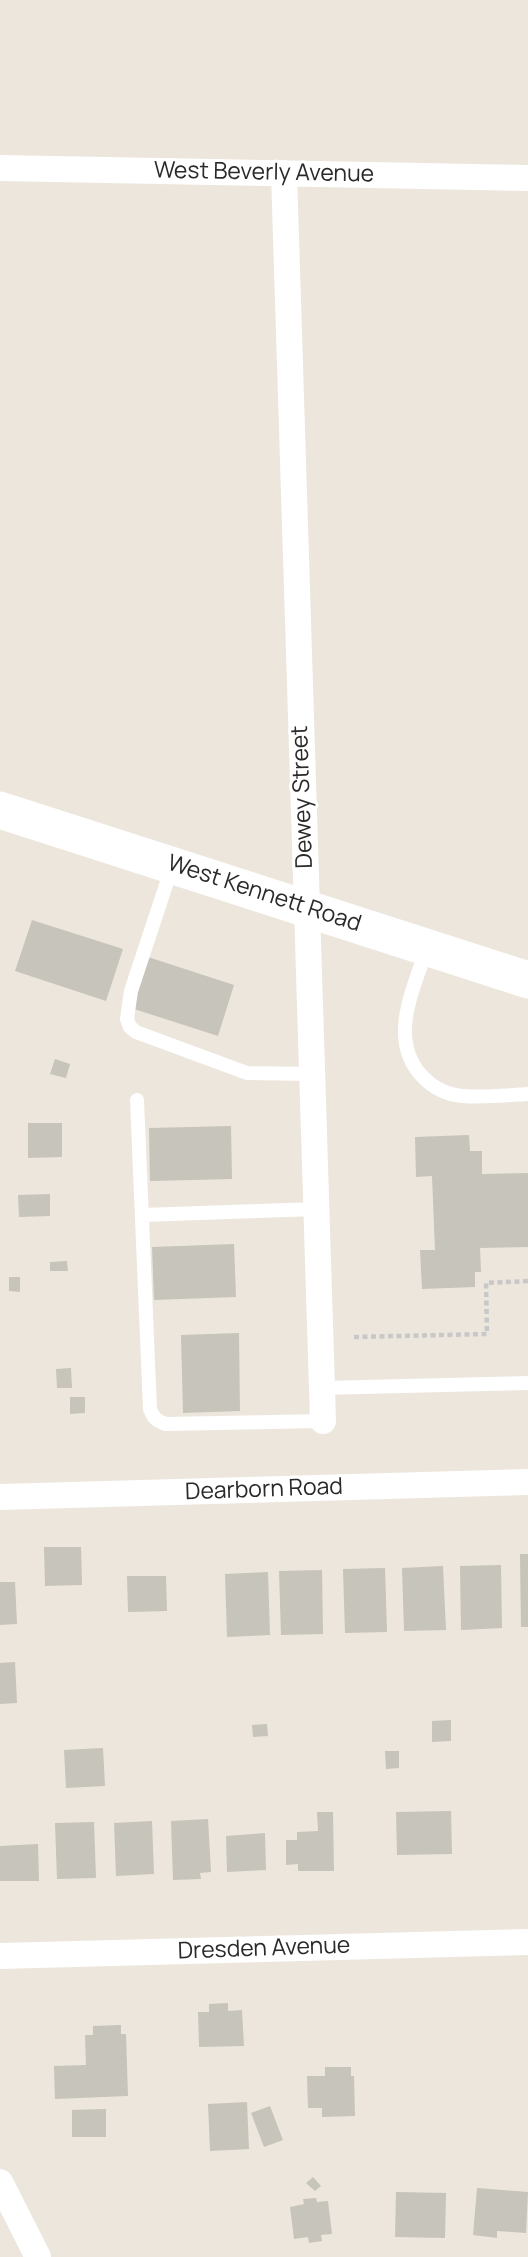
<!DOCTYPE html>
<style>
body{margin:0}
canvas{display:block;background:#ece6dc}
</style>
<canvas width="528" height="2257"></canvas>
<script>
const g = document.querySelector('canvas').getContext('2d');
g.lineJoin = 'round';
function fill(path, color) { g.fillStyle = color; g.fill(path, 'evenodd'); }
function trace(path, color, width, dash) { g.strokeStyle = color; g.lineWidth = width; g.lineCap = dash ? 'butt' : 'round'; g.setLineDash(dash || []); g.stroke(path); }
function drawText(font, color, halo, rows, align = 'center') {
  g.font = font + ' Manrope,sans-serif'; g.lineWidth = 6; g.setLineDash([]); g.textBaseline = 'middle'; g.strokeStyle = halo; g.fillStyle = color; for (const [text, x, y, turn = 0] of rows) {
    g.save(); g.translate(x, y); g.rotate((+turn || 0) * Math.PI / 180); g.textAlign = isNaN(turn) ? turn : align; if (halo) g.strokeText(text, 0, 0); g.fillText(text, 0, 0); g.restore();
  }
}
fill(new Path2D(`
 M32 920 123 949 106 1001 15 971Z
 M148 957 234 985 218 1036 131 1008Z
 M55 1059 70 1064 66 1078 50 1074Z
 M28 1123H62V1157L28 1158Z
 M231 1126 232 1179 150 1181 149 1128Z
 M469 1135 470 1151H482V1174L528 1173V1247L480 1248 481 1272H475V1287L422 1289 420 1250H435L432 1176 416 1177 415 1137Z
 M50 1194V1216L19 1217 18 1195Z
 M234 1244 236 1297 154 1300 152 1247Z
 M67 1261 68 1271H50V1262Z
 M9 1277H20V1292L9 1291Z
 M239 1333 240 1411 183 1413 181 1335Z
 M71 1368 72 1388H57L56 1369Z
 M70 1397H85V1413L70 1414Z
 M44 1547H81L82 1585 45 1586Z
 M520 1554H528V1627H521Z
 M501 1565 502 1628 461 1630 460 1566Z
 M443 1566 446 1630 404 1631 402 1568Z
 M385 1568 387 1632 345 1633 343 1569Z
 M322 1570 323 1634 281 1635 279 1571Z
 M268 1572 270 1635 227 1637 225 1574Z
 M127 1576H166L167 1611 128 1612Z
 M0 1582H15L17 1624 0 1625Z
 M15 1662 17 1703 0 1704V1663Z
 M451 1720V1741L432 1742V1721Z
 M267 1724 268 1736 253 1737 252 1725Z
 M103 1748 105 1786 66 1788 64 1750Z
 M385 1751H399V1768L386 1769Z
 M451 1811 452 1854 397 1855 396 1812Z
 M317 1812H333L334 1871H298V1864L286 1865V1840H297V1832L318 1831Z
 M208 1819 211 1872 200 1873 201 1879 173 1880 171 1821Z
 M152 1821 154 1874 116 1876 114 1823Z
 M94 1822 96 1878 57 1879 55 1823Z
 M265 1833 266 1870 227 1872 226 1836Z
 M38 1844 39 1881H0V1846Z
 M228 2003V2011L242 2010 244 2046 199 2047 198 2012H209V2004Z
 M121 2025V2034H126L128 2096 55 2099 54 2066 86 2065 85 2035H93V2026Z
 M325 2067H351V2076H354L355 2116 322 2117V2108H308L307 2076H325Z
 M247 2102 249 2149 210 2151 208 2104Z
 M270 2106 283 2140 264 2147 251 2113Z
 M106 2109V2137H72V2110Z
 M313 2177 321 2186 315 2191 306 2183Z
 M477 2188 528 2192 526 2233 497 2231V2238L473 2235Z
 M396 2192 446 2193 445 2238 395 2237Z
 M316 2198 317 2202 328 2201 332 2234 321 2235 322 2241 309 2243 308 2237 294 2239 290 2207 304 2204 303 2199Z`), '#c7c4bb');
trace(new Path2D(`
 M354 1337 487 1334 486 1283 528 1281`), '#c8c8c8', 4.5, [5, 3.5]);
trace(new Path2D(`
 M172 867 131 991 127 1019 130 1027 136 1032 247 1073 312 1074
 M427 948C414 988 388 1038 421 1075 432 1087 447 1095 463 1096 484 1098 507 1095 528 1094
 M137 1100 150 1409C153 1418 157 1421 166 1424L323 1421
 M142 1215 316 1209
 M322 1388 528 1383`), '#fff', 14);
trace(new Path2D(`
 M0 168 528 178
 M284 173 323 1421
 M0 1497 528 1482
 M0 1956 528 1942
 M0 2182 38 2257`), '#fff', 26);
trace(new Path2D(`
 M0 810 528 980`), '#fff', 37);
drawText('23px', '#2a2a2a', '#fff', [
 ["West Beverly Avenue",264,173,1],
 ["Dewey Street",303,797,-92],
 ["West Kennett Road",264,894,18],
 ["Dearborn Road",264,1490,-2],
 ["Dresden Avenue",264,1949,-2]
]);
</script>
